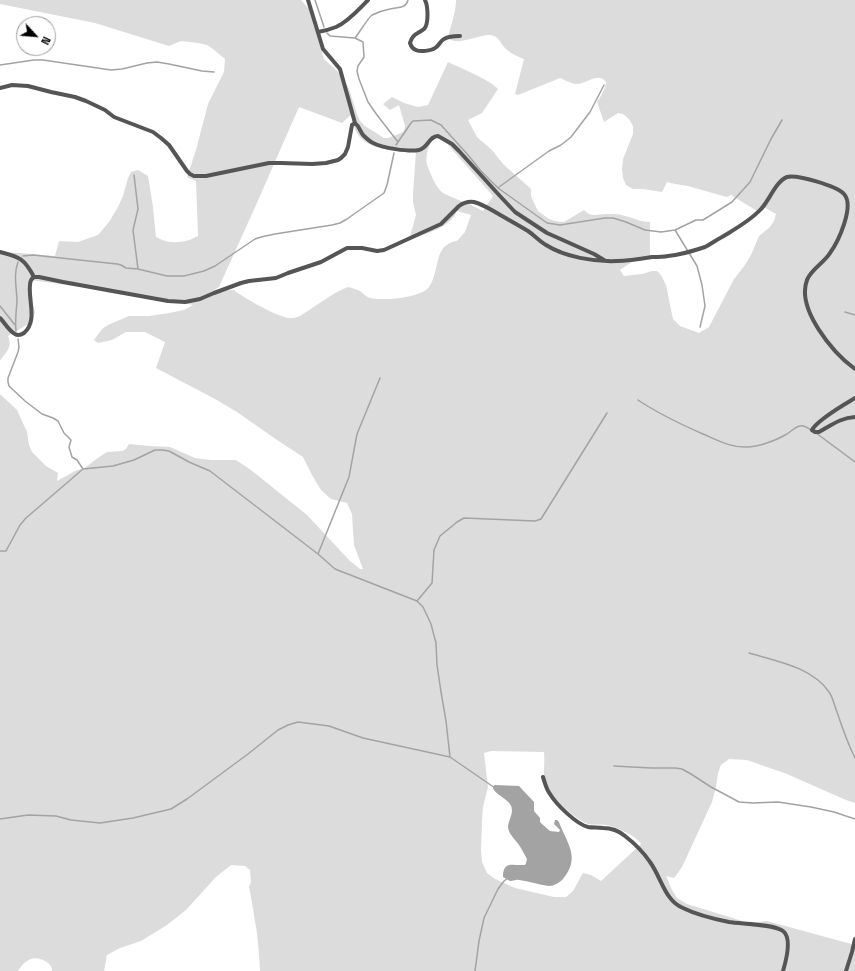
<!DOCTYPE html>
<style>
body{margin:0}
#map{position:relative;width:855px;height:971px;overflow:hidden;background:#fff;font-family:"Space Grotesk",sans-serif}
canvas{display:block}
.north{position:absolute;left:16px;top:16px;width:40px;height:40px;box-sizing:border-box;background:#fff;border:1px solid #999;border-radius:50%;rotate:116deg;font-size:11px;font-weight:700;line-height:16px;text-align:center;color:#000}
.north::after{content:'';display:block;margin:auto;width:14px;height:18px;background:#000;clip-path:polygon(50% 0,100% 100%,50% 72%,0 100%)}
</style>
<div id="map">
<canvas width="855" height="971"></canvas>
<div class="north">N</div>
</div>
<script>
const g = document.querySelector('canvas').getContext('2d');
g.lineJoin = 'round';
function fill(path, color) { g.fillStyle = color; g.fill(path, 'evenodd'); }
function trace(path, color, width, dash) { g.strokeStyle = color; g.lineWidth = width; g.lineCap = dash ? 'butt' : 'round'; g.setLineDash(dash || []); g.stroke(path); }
fill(new Path2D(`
 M0 0H301L309 9 324 59 341 75 349 89 357 114 360 121 365 126 384 138H388L401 133 404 131 405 126 399 105 390 110 383 104 392 97 404 103 418 107 428 105 448 62C460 68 489 79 498 89L482 113 468 120 477 137 492 150 503 164 531 189V196L536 207 538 211 549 219 555 221 564 222 584 210C592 219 598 213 608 214 614 214 619 214 625 216 634 218 640 222 650 222V256L636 259 620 270 624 276 642 274 652 271H657L661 275 666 285 673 319 680 326 699 333 709 327 734 279 745 265 751 255 759 236 770 227 774 221 776 214 762 206 757 211 731 195 727 197 723 196 688 186 675 184 667 182 662 192 643 189H633L626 185 623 178 622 169 623 159 633 134V126L629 119 623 114 618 113 604 122 597 102C601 96 605 90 606 82 598 71 585 85 576 84 570 83 565 80 560 78L518 95 515 94 524 59C517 56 511 54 505 48 500 43 499 36 490 35 479 34 454 48 448 37 451 25 456 12 456 0H855V803L846 800 787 774 747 760 729 759 721 765 718 773 716 787 712 802 682 867 674 878 666 876 672 890 677 898 687 904 749 923 767 921 855 945V971H260L259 954 257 933 251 897 249 887 251 882 250 870 245 866 231 865 216 877 186 910 167 925 141 941 120 948 107 955 104 971H52C52 966 49 963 45 961 33 954 24 961 18 971H0V394L17 410 27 432 29 445 32 452 46 466 58 473 57 481 77 470 83 469 102 455 107 452 122 451 126 449 129 444 149 446 170 447 195 458 211 460H236L251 470 307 515 350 561 360 569H363L354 545 352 514 347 503 331 499 321 490 312 475 303 457 277 440 237 412 215 399 156 368 165 342 145 332H126L112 340 98 343 94 340 102 329 108 325 129 316H149L169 313 184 310 193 305 172 301 110 293 81 287 31 280 28 291 35 312 32 319 30 323 8 336C13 347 6 352 0 361V252L20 253 55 256 59 241 78 242 98 235 109 222 118 207 123 196 128 178 131 172 138 170 148 176 153 207 156 237C169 245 186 243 198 236L196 181 187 177 196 150 208 104 224 72 225 59 213 49 207 45 198 43 181 41 169 46 95 23 0 4ZM299 107 342 123 351 115C353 122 354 130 359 136 368 149 400 152 416 152L413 193V202L416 215 409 240C424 234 451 228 457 211L471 215 465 232 457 241C453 241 452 242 448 244 437 251 438 265 434 276 433 280 431 284 429 287 421 298 383 301 370 298 366 297 363 293 360 291 356 289 352 288 348 287 332 293 318 305 303 314 301 316 295 318 292 318 282 320 242 297 234 290L213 291 219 287 256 205ZM433 137 442 138 493 196 483 211 469 204C465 204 464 202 461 201 455 198 448 196 443 193 435 187 431 174 427 165 425 155 429 146 433 137ZM491 751 544 752C545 760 543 774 545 782 549 795 575 820 588 824 594 825 601 824 607 825 615 827 637 836 641 844L601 881 591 875 583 873 573 891 566 897H554L515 888 495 879 487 873 482 862 481 850 482 822 483 807 488 787 484 753Z`), '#dcdcdc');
fill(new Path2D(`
 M495 785 519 786 534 802V811L540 818V822L542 824 550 831 559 832 560 830 554 824 555 820H557L559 822C567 844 581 857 563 879 559 883 554 886 549 886 539 885 529 881 519 880 516 879 513 881 510 881L503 877C503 860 513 866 525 865L526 863 527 859C524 854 522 849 519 845 515 839 508 834 508 826 509 819 515 811 510 804 507 799 492 792 493 787 493 786 494 785 495 785Z`), '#a3a3a3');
trace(new Path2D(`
 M315 0 324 27
 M327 33 330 36 355 38 363 42 364 57 358 66 357 71 359 79 368 102 377 115 398 142
 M355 38C359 33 368 18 372 15 376 13 385 10 390 9 397 7 406 9 408 0
 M0 65 34 60H43L111 70 122 69 147 63 157 62 169 64 202 71 214 72
 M396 145 398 142 411 123 413 121 431 120 441 125 468 155 481 171 498 188 547 223 560 225 605 218H613L626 222 645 230 661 232 675 230 696 220H703L732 202 750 182 771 139 782 120
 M134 175 138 209 133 230 138 269
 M499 187 549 151 561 145 571 137 590 112 604 85
 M675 230 697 266 702 285 705 306 700 327
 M23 256 33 255 117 264 121 265 126 268 138 269 167 276H184L204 271 215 266 255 239 261 237 275 234 332 225 340 223 347 219 384 193 387 185 394 153
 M0 306 15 325
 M845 312 855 315
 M16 331C15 321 16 312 17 302 17 289 13 275 18 262
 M18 339 19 347 18 352 8 378V382L9 386 25 401 42 414 53 418 58 421 64 433 71 440 69 447 72 457 77 460 83 469
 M638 400C659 414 680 424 703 434 717 440 731 448 747 447 757 447 775 441 785 435 790 433 794 427 800 426 804 425 808 428 811 430
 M816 433 855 462
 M0 551H6L20 525 26 518 83 469 113 466 134 460 155 450H162L169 451 189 462 210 471 318 554 335 569 417 601 423 607 431 624 436 643 437 665 441 692 446 721 450 757
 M318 554 349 477 357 434 380 378
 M417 601 432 583 434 550 440 536 457 522 464 518 535 521 541 519 607 413
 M749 653C776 661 812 667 829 692 833 697 834 705 837 712 842 727 848 744 855 758
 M614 766 651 768H675L682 769 691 774 711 787 739 802 753 803 778 802 811 807 834 812 855 819
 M0 819 28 815 56 816 71 820 100 823 133 818 171 809 187 799 248 754 278 730 288 725 298 722 329 726 363 738 450 757 495 788
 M475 971 479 941 484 918 498 889 504 881 508 878`), '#a3a3a3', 1.5);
trace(new Path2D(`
 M308 0 323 49 340 69 355 123
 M425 0C428 6 429 24 424 29 418 34 412 34 410 43 411 46 412 49 416 50 420 52 431 51 435 48 439 46 440 41 444 39 449 36 455 36 460 36
 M318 32C324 31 331 29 336 27 349 21 359 9 368 0
 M0 88 12 85 28 86 51 92 75 97 86 101 105 110 114 117 153 132 161 138 169 145 187 171 190 174 194 176H206L269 163H281L312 164 326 163 338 160 341 158 345 154 348 147 352 125 355 123C359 126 360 131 363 135 366 138 369 141 373 143 382 148 409 152 419 150 428 148 429 136 438 136L452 144 459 151 499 195 515 212 547 233 565 241 594 254 604 260
 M0 252C19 257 24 258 34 277
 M0 318C5 323 9 331 15 334 18 336 21 335 24 333 38 321 28 300 30 285 30 281 31 279 34 277H39L63 282 168 301 185 302 200 299 214 293 241 283 249 281 276 278 288 273 321 262 347 248H362L377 251 384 250 441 224 459 206C463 203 468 201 474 202 482 204 490 209 497 213 507 219 518 225 528 231 534 235 539 241 546 245 565 257 594 262 617 261 628 261 640 259 652 257 657 257 663 257 668 256 680 255 693 251 705 247 711 244 716 240 722 237 735 229 750 221 761 209 769 201 776 181 787 177 796 174 837 186 844 194 855 206 838 242 830 253 824 263 811 269 807 280 796 309 833 353 855 369
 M855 398C845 404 817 420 812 430L815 432H819C832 425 840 418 855 417
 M543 777C545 783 546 789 550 794 556 804 576 824 588 827 593 828 598 827 603 828 611 828 619 831 625 836 634 843 644 853 650 862 661 877 665 901 683 908 697 915 714 919 729 922 742 924 774 924 783 931 792 938 786 961 783 971
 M846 971 852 952 855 939`), '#555', 4);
</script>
